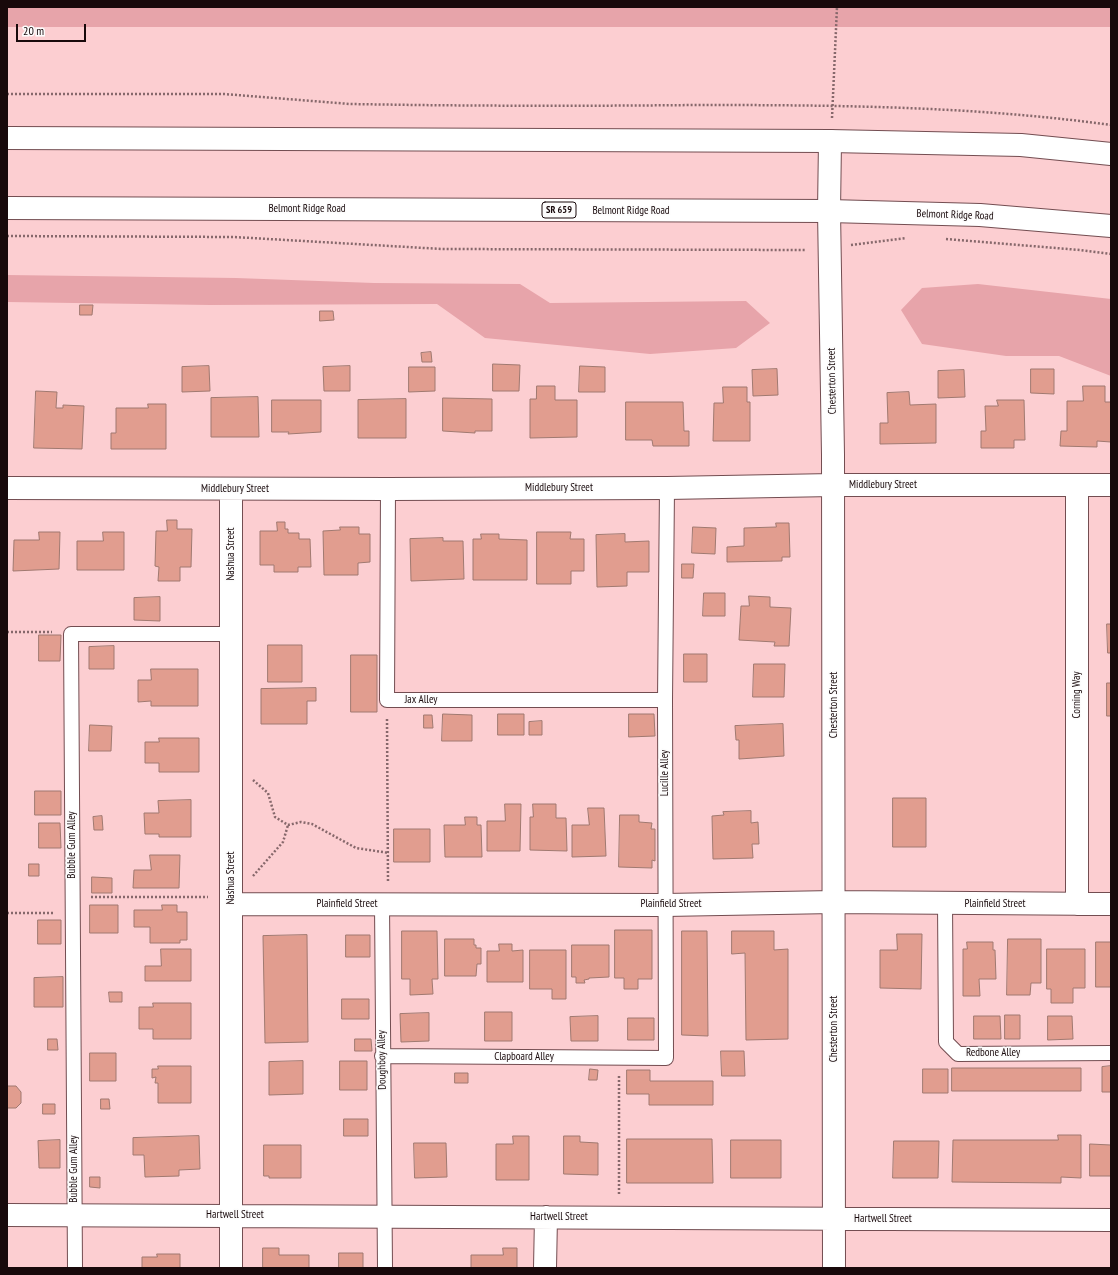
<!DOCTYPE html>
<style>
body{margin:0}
#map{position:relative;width:1118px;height:1275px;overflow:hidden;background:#fcced1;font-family:"PT Sans Narrow",sans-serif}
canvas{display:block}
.frame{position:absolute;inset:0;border:8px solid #18090b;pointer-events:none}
.scale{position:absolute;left:16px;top:24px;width:70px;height:18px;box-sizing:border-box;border:2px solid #18090b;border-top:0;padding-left:5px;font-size:12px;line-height:14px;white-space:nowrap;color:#18090b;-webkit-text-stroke:3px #fcfcfc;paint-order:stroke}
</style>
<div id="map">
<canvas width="1118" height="1275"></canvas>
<div class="frame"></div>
<div class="scale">20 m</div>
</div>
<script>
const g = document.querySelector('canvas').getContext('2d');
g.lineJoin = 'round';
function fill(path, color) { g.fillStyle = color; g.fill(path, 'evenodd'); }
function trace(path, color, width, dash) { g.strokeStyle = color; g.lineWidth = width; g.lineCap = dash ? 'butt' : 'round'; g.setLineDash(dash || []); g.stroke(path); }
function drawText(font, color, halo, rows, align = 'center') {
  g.font = font + ' "PT Sans Narrow",sans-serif'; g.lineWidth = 3; g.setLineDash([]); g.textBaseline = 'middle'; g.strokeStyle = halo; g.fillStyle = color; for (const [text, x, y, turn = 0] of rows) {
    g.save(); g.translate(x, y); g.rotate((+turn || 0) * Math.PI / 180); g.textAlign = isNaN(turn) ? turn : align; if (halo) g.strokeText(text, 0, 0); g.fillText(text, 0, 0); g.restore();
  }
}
fill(new Path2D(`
 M7 7H1111V27H7Z
 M7 275 236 278 374 283 520 284 550 303 746 301 770 323 736 348 650 354 485 338 437 304 210 305 7 302Z
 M978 284 1111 299V376L1059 356H1006L922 344 901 310 922 288Z`), '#e7a4aa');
const building = new Path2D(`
 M80 305H93L92 315H80Z
 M320 311H333L334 320 320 321Z
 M431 352 432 362H422L421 353Z
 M493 364 520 365 519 391H493Z
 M209 366 210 391 182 392V367Z
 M350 366V391H324L323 367Z
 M580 366 605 367V392H579Z
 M409 367H435V391L409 392Z
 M777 369 778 395 753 396 752 370Z
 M1031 369H1054V394L1031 393Z
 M964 370 965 397 938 398V371Z
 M537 386H555V400H577V437L530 438V399H536Z
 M1083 386H1105V402H1111V442L1097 441V447L1060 446 1061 431H1067V401H1083Z
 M723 387H747V402H750V441H713L714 403H723Z
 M36 391 57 392 56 408H63V405L84 406 82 449 34 448Z
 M909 392 910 405 936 404V443L880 444V423H888L887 393Z
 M258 397 259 437H211V398Z
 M443 398 492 399V431H475V433L443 431Z
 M406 399V438H358V400Z
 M272 400H321V432L288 434 289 432H272Z
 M997 400H1024L1025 440H1014V448H981V431H986L985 406H998Z
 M626 402H683L684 431H689V446H653L652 440H626Z
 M148 404H166V449H111V433H116V408H148Z
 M167 520H177V529H192L191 567H180V581H158L159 567 155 566 156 531H167Z
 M277 522H285V529H288V533H299V539H310L311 567H298V572H274V565H260V531H277Z
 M776 523H789L790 557H782V561L727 562V547L744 546V528L776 527Z
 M340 527H359V534H370V562L358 563V575H324L323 531 340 530Z
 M693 527 716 528 715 554 692 553Z
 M39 532H60L59 569 13 571 14 540H39Z
 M103 532H124V570H77V541H103Z
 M537 532H571L570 539H584V571H571V584H537Z
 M481 534H499V539L527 540V580H473V539H481Z
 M625 534V542L649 541V572H627V586L597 587 596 535Z
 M443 538V541H463L464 579 411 581 410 539Z
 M682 564H694L693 578H682Z
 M704 593H725V616H703Z
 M749 596 770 597V607L791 608 789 646H774L775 642 739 640 741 606H749Z
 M160 597V621L134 620V598Z
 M1107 624H1111V653H1108Z
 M39 635H61L60 661H39Z
 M268 645H302V682H268Z
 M114 646V669H89V647Z
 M684 654H707V682H684Z
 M351 655H377V712H351Z
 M754 664H785L784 697H753Z
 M151 669H198V706H151V701L138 702V680H151Z
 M1107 683H1111V716H1107Z
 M316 688V701H307V724H261V689Z
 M443 714 472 715V741H442Z
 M498 714H524V735H498Z
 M629 714H654L655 736 629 737Z
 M424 715H432L433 728H424Z
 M542 721V735H529V722Z
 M783 724 784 756 739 759V740H736L735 726Z
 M90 725 112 726 111 751H89Z
 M159 738H199V772H159V763H145V742H159Z
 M35 791H61V815H35Z
 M893 798H926V847H893Z
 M191 800V837H159V834H145L144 813H159L158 801Z
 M505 804H521L520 851H487V821H505Z
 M533 804H556V818H566L567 851 530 850V817H533Z
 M588 808H604L606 856 572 857V825H589Z
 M751 811V823L758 822 759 844H752L753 858 713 859 712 816 724 815 723 812Z
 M620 815H639V822L652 823 651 829H655V861L652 860V868L619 867Z
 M102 816 103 830H94L93 817Z
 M465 817H477V825H481L482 857H445L444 825H465Z
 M39 823H60L61 848H39Z
 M394 829H430V862H394Z
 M150 855H180L179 888H133L134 870H151Z
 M29 864H39V876H29Z
 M92 877 112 878V893H92Z
 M90 905H118V933H90Z
 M162 905H177V912H187V940H180V943H150V927H134V910H162Z
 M38 920H61V944H38Z
 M615 930H652V979H638V989H624V978H615Z
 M402 931H437L438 979H432L433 994 410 995V979H402Z
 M682 931H707L708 1036 682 1035Z
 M732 931H774V950L788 949V1039L746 1040 745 953 732 954Z
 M897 934H922L921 989 880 988V950H897Z
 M307 935 308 1042 265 1043 263 936Z
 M346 935H370V957H346Z
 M445 939H474V945H476V948H481V964H477L476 976H445Z
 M1008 939H1041V983H1031L1030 995H1007Z
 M967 942H993V950H995L996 979H979L980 996H963V949H967Z
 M1096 942H1111V987H1096Z
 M499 944H512V951L523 950V982H487V951H499Z
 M572 945H609V977L589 978V979L584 980 585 983H576V977H572Z
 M161 949H191V981H145V966H161Z
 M1047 949H1085V988H1073V1003H1051V989H1047Z
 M530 950H566V999H552V989H530Z
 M63 977V1007H34V978Z
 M109 992H122V1002H110Z
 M342 999H369V1019H342Z
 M153 1003H191V1039H153V1029H139V1007H153Z
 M485 1012H512V1041H485Z
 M429 1013V1041L401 1042 400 1014Z
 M1005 1015H1020V1039H1005Z
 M598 1016V1041H571L570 1017Z
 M974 1016H1000L1001 1039H974Z
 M1048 1016H1072L1073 1039 1048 1040Z
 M628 1018H654V1040H628Z
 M48 1039H57L58 1050H48Z
 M355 1039H371L372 1051H355Z
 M721 1051H744L745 1076H722Z
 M90 1053H116V1081H90Z
 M303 1061V1094L269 1095V1062Z
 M340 1061H367V1090H340Z
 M158 1066H191V1103H158V1083H155L156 1077 152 1078V1069H158Z
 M1111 1066V1092H1102V1067Z
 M952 1068H1081V1091H952Z
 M590 1069 598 1070 597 1080H589Z
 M923 1069H948V1093H923Z
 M627 1070H650V1081H713V1105H649V1094H627Z
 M455 1073H468V1083H455Z
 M7 1086H16L21 1092V1103L16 1108H7Z
 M101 1099H109L110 1109H101Z
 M43 1104H55V1114H43Z
 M344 1119H368V1136H344Z
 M1058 1135H1081V1178L1061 1177V1183L952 1182 953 1140H1058Z
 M199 1136 200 1169 179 1170V1176L145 1177 144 1155H133V1138Z
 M513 1136H529V1180H496V1144H513Z
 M564 1136H580V1142L598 1143V1175L564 1174Z
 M627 1139H712L713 1183H627Z
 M60 1140V1168H39L38 1141Z
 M731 1140H781V1178H731Z
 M894 1141H939L938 1178H893Z
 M414 1143H446L447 1177 415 1178Z
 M1090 1144 1111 1145V1176H1090Z
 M264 1145H301V1178H269V1176H264Z
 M90 1177H100V1188L90 1187Z
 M263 1248H279V1255H309V1268H263Z
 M503 1248H517V1268H471V1255H503Z
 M339 1253H363V1268H339Z
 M157 1254H180V1268H142V1257H157Z`);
fill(building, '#e19d8f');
trace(building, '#a07970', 1);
const lane = new Path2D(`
 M388 489 387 700H665
 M945 903 946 1042 958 1054 1111 1053
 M382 904 385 1268
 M382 1056 666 1058 665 700 667 488
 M75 1268 71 634H231`);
const street = new Path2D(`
 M830 141 829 211 833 455 834 1268
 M7 488 388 489 667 488 833 485H1111
 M231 489V1268
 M231 904 665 905 834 902 1111 904
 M1077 904V486
 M7 1215 1111 1220
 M545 1268 546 1217`);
const primary = new Path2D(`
 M7 138 830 141 1021 145 1111 154
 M7 208 829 211 980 215 1111 226`);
trace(lane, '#734d51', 16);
trace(street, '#734d51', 24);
trace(primary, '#734d51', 24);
trace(new Path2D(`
 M7 94H224L350 104 415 105C508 106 602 106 695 105 834 105 973 106 1111 125
 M832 118 837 7
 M7 236 234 237 442 249 806 250
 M946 239 1080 250 1111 254
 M851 245 906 238
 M7 632H52
 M387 719 388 882
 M253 780 268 793 275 817 288 825 301 822 312 824 356 848 389 853
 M253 876 283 842 288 825
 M91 897H208
 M7 913H54
 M619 1076V1195`), '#86686b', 2.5, [2, 2]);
trace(lane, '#fff', 14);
trace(street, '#fff', 22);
trace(primary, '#fff', 22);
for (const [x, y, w] of [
 [559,210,34]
]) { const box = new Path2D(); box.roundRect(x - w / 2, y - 8, w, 16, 3); g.fillStyle = '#fcfcfc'; g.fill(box); trace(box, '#18090b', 1); }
drawText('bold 10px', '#18090b', null, [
 ["SR 659",559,210]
]);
drawText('11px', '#18090b', '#fcfcfc', [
 ["Belmont Ridge Road",307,209],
 ["Belmont Ridge Road",631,211],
 ["Belmont Ridge Road",955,215,2],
 ["Chesterton Street",832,381,-91],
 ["Middlebury Street",883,485],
 ["Middlebury Street",559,488],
 ["Middlebury Street",235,489],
 ["Nashua Street",231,554,-90],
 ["Corning Way",1077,695,-90],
 ["Jax Alley",421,700],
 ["Chesterton Street",834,705,-90],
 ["Lucille Alley",665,773,-90],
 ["Bubble Gum Alley",72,845,-90],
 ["Nashua Street",231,878,-90],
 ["Plainfield Street",347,904],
 ["Plainfield Street",671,904],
 ["Plainfield Street",995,904],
 ["Chesterton Street",834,1029,-90],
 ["Redbone Alley",993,1053],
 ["Clapboard Alley",524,1057],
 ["Doughboy Alley",382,1060,-91],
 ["Bubble Gum Alley",74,1169,-90],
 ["Hartwell Street",235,1215],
 ["Hartwell Street",559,1217],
 ["Hartwell Street",883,1219]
]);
</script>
